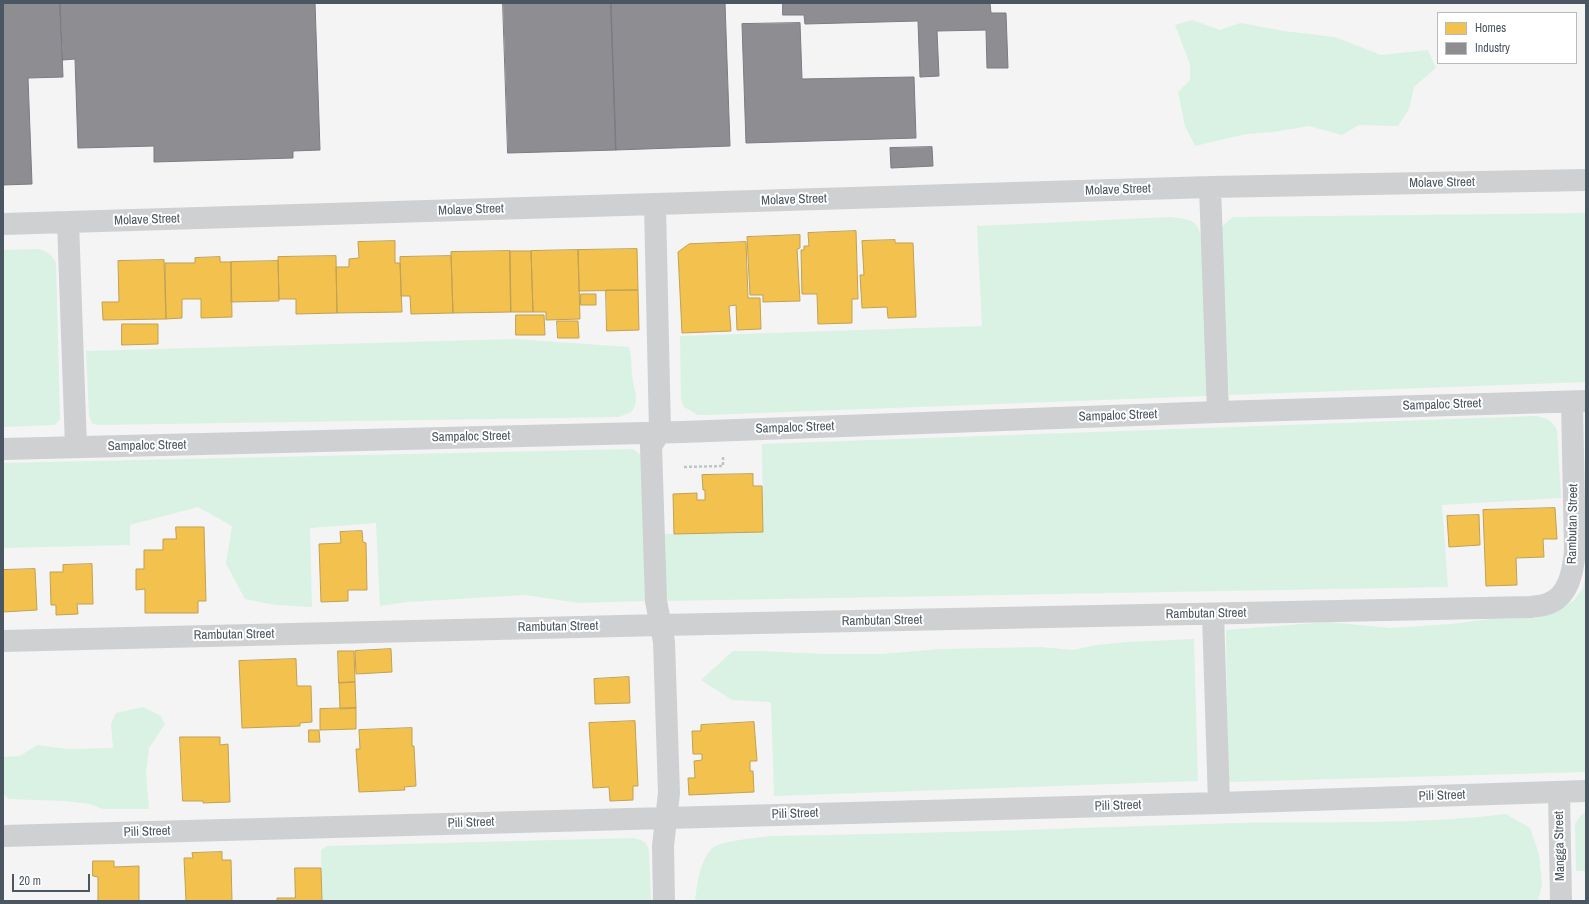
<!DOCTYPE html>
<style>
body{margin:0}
#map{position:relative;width:1589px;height:904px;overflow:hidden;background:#f4f4f4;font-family:"Archivo Narrow",sans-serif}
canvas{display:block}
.frame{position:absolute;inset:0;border:4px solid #4a5661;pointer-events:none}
.legend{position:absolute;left:1437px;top:12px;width:140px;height:52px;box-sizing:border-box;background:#fff;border:1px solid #b7bbc0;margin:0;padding:5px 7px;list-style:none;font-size:12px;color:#4a5661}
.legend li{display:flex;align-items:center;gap:8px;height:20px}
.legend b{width:20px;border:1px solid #b7bbc0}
.scale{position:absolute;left:12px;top:874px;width:78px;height:18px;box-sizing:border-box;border:2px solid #4a5661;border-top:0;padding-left:5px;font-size:12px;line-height:14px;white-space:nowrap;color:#4a5661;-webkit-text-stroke:3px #fff;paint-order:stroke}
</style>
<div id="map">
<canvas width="1589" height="904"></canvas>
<div class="frame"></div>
<ul class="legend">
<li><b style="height:11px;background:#f2c14e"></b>Homes</li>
<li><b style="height:11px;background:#8d8d92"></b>Industry</li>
</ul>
<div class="scale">20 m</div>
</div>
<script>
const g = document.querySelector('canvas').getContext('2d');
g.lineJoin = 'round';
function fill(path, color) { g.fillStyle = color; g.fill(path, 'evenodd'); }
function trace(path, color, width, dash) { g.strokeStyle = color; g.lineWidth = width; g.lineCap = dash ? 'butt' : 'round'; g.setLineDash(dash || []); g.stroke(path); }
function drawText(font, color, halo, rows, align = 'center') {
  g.font = font + ' "Archivo Narrow",sans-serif'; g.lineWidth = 4; g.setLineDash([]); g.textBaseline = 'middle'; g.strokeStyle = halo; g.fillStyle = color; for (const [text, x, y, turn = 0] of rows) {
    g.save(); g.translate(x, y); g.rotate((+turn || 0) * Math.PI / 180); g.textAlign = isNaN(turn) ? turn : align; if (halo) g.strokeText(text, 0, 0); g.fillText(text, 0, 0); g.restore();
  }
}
fill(new Path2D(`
 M1192 20 1220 30 1240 23 1284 31 1335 37 1381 55 1428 50 1436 68 1414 87 1409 109 1398 126 1359 125 1342 135 1309 126 1274 132 1246 134 1195 146 1185 126 1178 92 1190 80V64L1175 25Z
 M1586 213V382L1229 395 1221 227 1233 217Z
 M1170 217C1195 220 1198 220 1203 245L1207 396 707 415H698L684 407 681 399 680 336 982 326 977 226Z
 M38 249C48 252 52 254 56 263L60 419 55 425 3 427V250Z
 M516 339 629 347C632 358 631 364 632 375 633 386 641 403 631 412 628 414 622 415 619 417L97 425 92 423 89 416 86 351Z
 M1536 416C1547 418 1552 420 1557 430L1561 498 1442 505 1448 587 665 601 663 534 763 532 762 444Z
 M633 449 643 457 647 601 579 603 525 595 407 602 380 606 376 523 310 528 312 607 275 605 245 599 226 564 232 526 198 507 130 525V545L3 548V463Z
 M1586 572V772L1228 782 1226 630 1327 622 1391 628 1451 624 1490 619 1525 618 1553 613 1573 601 1583 588Z
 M1194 639 1198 781 774 796 771 702 732 700 701 680 733 651H760L825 654H881L941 649 1040 647 1073 650 1096 645 1128 642Z
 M143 707 161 716 165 724 149 748 146 773 149 809H103L90 804 65 801 9 799 3 794V757L20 756 37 745 68 749 113 748 111 724 116 713Z
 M1586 812V871H1576L1575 824 1581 815Z
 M1506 814 1530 828 1539 854 1542 885 1538 901H695C697 885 700 857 714 847 722 841 757 838 769 836 924 834 1080 828 1236 823 1326 821 1417 825 1506 814Z
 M633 838C642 840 647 841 649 851L651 901H322L321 850 327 846Z`), '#d9f2e3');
const homes = new Path2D(`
 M856 231 858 299H852V323L818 324 817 294H802L801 250H804V246H809L808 233Z
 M800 235V248L797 249 800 301 763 302V295H750L747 237Z
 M895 240V243H913L916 317 888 318 887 307 862 308 860 275H864L862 241Z
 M395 241V263H400L402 312 337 313 336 267H349V259L359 258 358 242Z
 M746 242 748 298H760L761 329 737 330 736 305 729 306 731 331 682 333 678 252 689 244Z
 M637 249 638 290 579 291 578 250Z
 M578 250 580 319 546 320V312H533L531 251Z
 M510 251 511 312 453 313 451 252Z
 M510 251H531L533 312H511Z
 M336 256 337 313 296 314V299H279L278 257Z
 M451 256 453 313 411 314 410 296H401L400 257Z
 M220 257V262H231L232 317 201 318V299H182V318L166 319 165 263H195V258Z
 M164 260 166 319 103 320 102 302H119L118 261Z
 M278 261 279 301 231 302V262Z
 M606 290H638L639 330 607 331Z
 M581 294H596V305H581Z
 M516 315H544L545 335H516Z
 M557 321H578L579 338H558Z
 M122 324H158V344L122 345Z
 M753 474V486H762L763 532 674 534 673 494 697 493V500H705V490H703L702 475Z
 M1555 508 1557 539H1543L1544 557 1516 558 1517 585 1486 586 1483 510Z
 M1479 515 1480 545 1449 547 1447 516Z
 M176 527H204L206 601H198V613H145V589L136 590V569H144V550H163V539H176Z
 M362 531 363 542 366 543 367 590H348V601L321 602 319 544 341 543 340 532Z
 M92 564 93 604H77L78 614 56 615V605H51L50 572H63V565Z
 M35 569 37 610 3 612V570Z
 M391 649 392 672 356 674 355 651Z
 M338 651H354L355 682 339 683Z
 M296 659 297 686H311L312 722 300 723V726L242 728 239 661Z
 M629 677 630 703 595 704 594 679Z
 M355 682 356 708 340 709 339 683Z
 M356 708V729L320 730V709Z
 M635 721 638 786H633V800L610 801 609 787 593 788 589 723Z
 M754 722 757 761H750V771H753L754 792 689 795 688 778H695L694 761 702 760V754H693L692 731H701V725Z
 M412 728V746H414L416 786 404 787 405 790 359 792 356 749H360L359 730Z
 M309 730H319L320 742H309Z
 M180 737H220V745L228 744 230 802 203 803V801H183Z
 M222 852V860H231L232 901H186L184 858H193L192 853Z
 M93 861H114V867L139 866V901H98V877L93 876Z
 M295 868H321L322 901H277V898H295Z`);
fill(homes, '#f2c14e');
trace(homes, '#c0a154', 1);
const industry = new Path2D(`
 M3 3H60L63 77 28 78 32 184 3 185Z
 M60 3H315L320 150 293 151V158L154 162V146L78 148 75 59 63 60Z
 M503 3H611L616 150 508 153Z
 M611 3H725L730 146 616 150Z
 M783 3H990L991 13H1006L1008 68H987L986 30 937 31 939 76 920 77 918 21 805 24 804 15H783Z
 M800 23 802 79 914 77 916 138 746 143 742 24Z
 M932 147 933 166 891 168 890 148Z`);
fill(industry, '#8d8d92');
trace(industry, '#797c83', 1);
trace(new Path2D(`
 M684 467 723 466V455`), '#bcc7c4', 2.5, [3, 2]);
trace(new Path2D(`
 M1210 187 1218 412
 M655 205 660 432 651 446 656 601 664 642 669 793 663 846 664 901
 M68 222 76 447
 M3 224 1210 187 1586 180
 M3 449 683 432 1218 412 1586 401
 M1213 614 1219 803
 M3 641 661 625 1531 607C1536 606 1542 606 1547 604 1569 597 1573 571 1575 551L1572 402
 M1559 792 1561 901
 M3 836 1219 803 1586 791`), '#ced0d2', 22);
drawText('13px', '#4a5661', '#fff', [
 ["Molave Street",1442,183,-1],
 ["Molave Street",1118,190,-2],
 ["Molave Street",794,200,-2],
 ["Molave Street",471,210,-2],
 ["Molave Street",147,220,-2],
 ["Sampaloc Street",1442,405,-2],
 ["Sampaloc Street",1118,416,-2],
 ["Sampaloc Street",795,428,-2],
 ["Sampaloc Street",471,437,-1],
 ["Sampaloc Street",147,446,-1],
 ["Rambutan Street",1573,524,-89],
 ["Rambutan Street",1206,614,-1],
 ["Rambutan Street",882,621,-1],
 ["Rambutan Street",558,627,-1],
 ["Rambutan Street",234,635,-1],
 ["Pili Street",1442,796,-2],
 ["Pili Street",1118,806,-2],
 ["Pili Street",795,814,-2],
 ["Pili Street",471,823,-2],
 ["Pili Street",147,832,-2],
 ["Mangga Street",1560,846,-91]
]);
</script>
